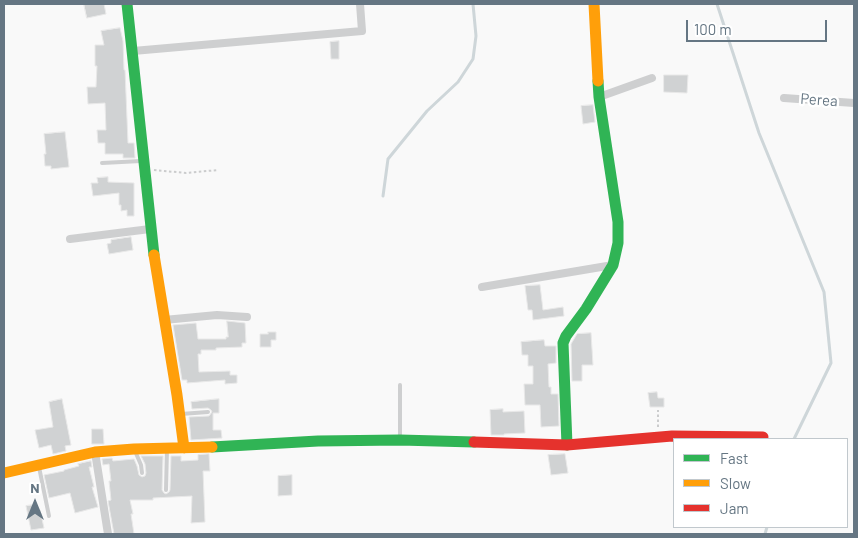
<!DOCTYPE html>
<style>
body{margin:0}
#map{position:relative;width:858px;height:538px;overflow:hidden;background:#f9f9f9;font-family:Barlow,sans-serif}
canvas{display:block}
.frame{position:absolute;inset:0;border:5px solid #657683;pointer-events:none}
.legend{position:absolute;left:673px;top:438px;width:175px;height:90px;box-sizing:border-box;background:#fff;border:1px solid #c1c8cd;margin:0;padding:6px 9px;list-style:none;font-size:15px;color:#657683}
.legend li{display:flex;align-items:center;gap:10px;height:25px}
.legend b{width:25px;border:1px solid #c1c8cd}
.north{position:absolute;left:10px;top:478px;width:50px;height:50px;-webkit-text-stroke:4px #fff;paint-order:stroke;rotate:0deg;font-size:14px;font-weight:700;line-height:20px;text-align:center;color:#657683}
.north::after{content:'';display:block;margin:auto;width:18px;height:22px;background:#657683;clip-path:polygon(50% 0,100% 100%,50% 72%,0 100%)}
.scale{position:absolute;left:686px;top:20px;width:141px;height:22px;box-sizing:border-box;border:2px solid #657683;border-top:0;padding-left:6px;font-size:15px;line-height:18px;white-space:nowrap;color:#657683;-webkit-text-stroke:4px #fff;paint-order:stroke}
</style>
<div id="map">
<canvas width="858" height="538"></canvas>
<div class="frame"></div>
<ul class="legend">
<li><b style="height:6px;background:#30b455"></b>Fast</li>
<li><b style="height:6px;background:#ff9f0a"></b>Slow</li>
<li><b style="height:6px;background:#e5322d"></b>Jam</li>
</ul>
<div class="north">N</div>
<div class="scale">100 m</div>
</div>
<script>
const g = document.querySelector('canvas').getContext('2d');
g.lineJoin = 'round';
function trace(path, color, width, dash) { g.strokeStyle = color; g.lineWidth = width; g.lineCap = dash ? 'butt' : 'round'; g.setLineDash(dash || []); g.stroke(path); }
function fill(path, color) { g.fillStyle = color; g.fill(path, 'evenodd'); }
function drawText(font, color, halo, rows, align = 'center') {
  g.font = font + ' Barlow,sans-serif'; g.lineWidth = 5; g.setLineDash([]); g.textBaseline = 'middle'; g.strokeStyle = halo; g.fillStyle = color; for (const [text, x, y, turn = 0] of rows) {
    g.save(); g.translate(x, y); g.rotate((+turn || 0) * Math.PI / 180); g.textAlign = isNaN(turn) ? turn : align; if (halo) g.strokeText(text, 0, 0); g.fillText(text, 0, 0); g.restore();
  }
}
trace(new Path2D(`
 M717 4 759 133 824 292 831 363 794 439
 M383 196 388 159 427 111 458 82 473 59 476 36 473 4
 M765 534 767 527`), '#ced6d9', 3);
const building = new Path2D(`
 M84 4H104L106 14 87 18Z
 M120 28 123 41 124 70H125L128 143H134L135 158H123V154H105V143H98L97 130H106L105 103 88 104 87 87H96L97 66H95V45H104L101 31Z
 M339 41V59H331L330 42Z
 M664 75H688L687 93 664 92Z
 M593 105 595 122 583 124 581 106Z
 M65 132 69 167 51 169V166H45L44 154H46L44 134Z
 M108 177V182L134 183V216H127V210L121 211V205H119V193L93 196 91 183H98L97 178Z
 M131 237 133 250 109 254 107 244 111 243V240Z
 M540 285 543 310 563 307 564 316 533 320 532 310H528L525 286Z
 M227 321 245 323 246 343H242V347L216 348V350H201V354H198L199 372 230 371V375H237V383L225 384V380L187 383V380H182L173 325 196 323 198 339H226V337H228Z
 M268 332H276V340H271V347H260V334H268Z
 M591 333 593 365H582V381H572L571 344 577 334Z
 M544 340 545 346H556V363L548 364 549 387H551V394H558L559 426 541 427 540 405H525L524 384H533V366H528V355H522L521 342Z
 M657 392 658 398H664V407H650L648 393Z
 M62 399 71 445 65 446 66 451 53 454 51 445 39 448 35 430 53 427 49 402Z
 M219 399V413H213V430H221L222 438 191 440 189 417 209 416 212 412 211 410 208 408 192 409 191 402Z
 M503 409V412L524 411 525 433 504 434V435H491L490 410Z
 M92 429H103L104 444H92Z
 M209 454 210 471H203L205 522 191 523 192 496 153 498V500H130L133 514H131L134 534H114L108 501 111 500 109 481H111L109 464 103 465 102 459 112 458 113 461 134 459 137 466 139 475 142 477 145 476 146 473 145 464 141 456H163L162 490 164 493 166 494 169 492 170 490 171 456H181V461L198 460V455Z
 M565 454 568 473 551 475 548 455Z
 M91 461 92 467H89L94 487H92L98 507 75 513 70 493 49 498 44 475 64 471V470L79 466 78 464Z
 M292 475V495L278 496V476Z
 M33 505 34 511 40 510 44 528 31 530 26 506Z`);
fill(building, '#d0d2d3');
trace(building, '#e8e8e8', 1);
trace(new Path2D(`
 M154 170 186 173 218 170
 M658 427V410`), '#cbcccd', 2, [2.5, 2.5]);
trace(new Path2D(`
 M102 163 141 161
 M400 385V438
 M181 414 208 412
 M135 451 141 465 142 473
 M39 467 49 516
 M166 490 167 449`), '#cecfd0', 4);
trace(new Path2D(`
 M133 51 362 31 360 4
 M599 97 652 78
 M784 98 854 103
 M70 239 150 229
 M482 287 613 265
 M164 320 217 315 247 317
 M95 452 108 534`), '#cecfd0', 8);
trace(new Path2D(`
 M127 4 154 255
 M567 445 563 343 566 336 586 309 613 265 618 243V222L599 97 598 81
 M212 447 318 441 400 440 474 442`), '#30b455', 11);
trace(new Path2D(`
 M594 4 598 81
 M154 255 177 395 184 448
 M4 473 95 452 134 449 212 447`), '#ff9f0a', 11);
trace(new Path2D(`
 M474 442 567 445 672 436 763 437`), '#e5322d', 11);
drawText('15px', '#657683', '#fff', [
 ["Perea",819,100,4]
]);
</script>
